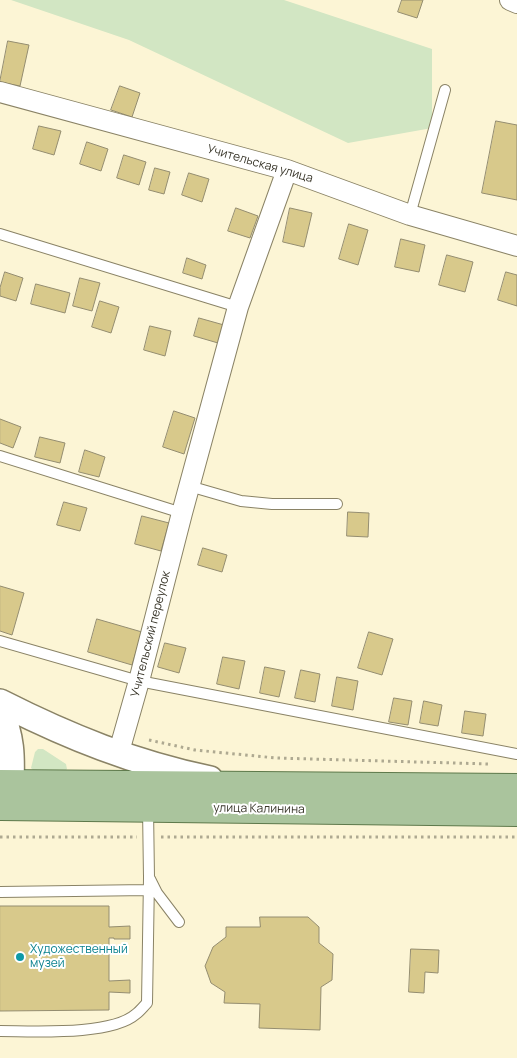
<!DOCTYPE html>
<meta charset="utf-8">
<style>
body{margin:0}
canvas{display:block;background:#fcf5d5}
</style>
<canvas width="517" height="1058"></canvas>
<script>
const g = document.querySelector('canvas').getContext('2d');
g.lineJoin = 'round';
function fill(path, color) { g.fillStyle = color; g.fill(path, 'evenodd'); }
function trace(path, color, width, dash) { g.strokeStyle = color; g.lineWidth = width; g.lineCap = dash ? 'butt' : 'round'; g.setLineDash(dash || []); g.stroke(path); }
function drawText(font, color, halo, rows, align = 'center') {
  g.font = font + ' Manrope,sans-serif'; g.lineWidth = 4; g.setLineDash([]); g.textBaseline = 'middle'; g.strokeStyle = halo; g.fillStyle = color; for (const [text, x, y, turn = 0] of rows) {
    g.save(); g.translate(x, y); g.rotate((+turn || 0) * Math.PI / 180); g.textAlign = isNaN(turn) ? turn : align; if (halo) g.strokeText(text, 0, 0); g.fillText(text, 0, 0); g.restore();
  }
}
fill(new Path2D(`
 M11 0H284L432 49V128L348 143 129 40Z
 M38 749H43L66 764 67 769 63 773 35 772 31 768 35 752Z`), '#d2e6c3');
const building = new Path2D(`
 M402 0H423L417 18 398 12Z
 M8 41 29 45 20 86 0 82Z
 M120 86 140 93 132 117 111 110Z
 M496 121 517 125V200L482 193Z
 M39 126 61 131 54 155 33 149Z
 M87 142 108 149 101 171 80 164Z
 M124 155 146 162 139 185 117 178Z
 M155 168 170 172 164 194 149 190Z
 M189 173 209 179 202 202 182 195Z
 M236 208 258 216 250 238 228 231Z
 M290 208 312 213 304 247 283 242Z
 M349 224 368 230 358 265 339 259Z
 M401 239 425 245 419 272 395 267Z
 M447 255 473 262 465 292 439 285Z
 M187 258 206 265 202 279 183 273Z
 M5 272 23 278 16 301 0 296V288Z
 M506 272 517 275V306L498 300Z
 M80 278 100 283 92 311 73 306Z
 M36 284 70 293 65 313 31 304Z
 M100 301 119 307 111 333 92 327Z
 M199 318 224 325 218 343 194 336Z
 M150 326 171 331 165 356 144 350Z
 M174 411 195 418 184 454 163 447Z
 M0 419 21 427 13 448 0 443Z
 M40 437 65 443 60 463 35 457Z
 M85 450 105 457 99 477 79 472Z
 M64 502 87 508 80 531 57 525Z
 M348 512 369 513 368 537 347 536Z
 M142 516 169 523 161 551 135 544Z
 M203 548 227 555 222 572 198 565Z
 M0 586 24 593 12 635 0 631Z
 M97 619 142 632 132 665 88 652Z
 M369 632 393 639 382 675 358 668Z
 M165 643 186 648 179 673 158 667Z
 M223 657 245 661 239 689 217 684Z
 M265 667 285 671 279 697 260 693Z
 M301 670 320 674 315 702 295 698Z
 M337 677 358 681 353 710 332 706Z
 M394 698 412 701 408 725 389 722Z
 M424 701 442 705 438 726 420 723Z
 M465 711 486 714 483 736 462 733Z
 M0 906H109V927L130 926V939H114V938H109V981L130 980V993L109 992V1010L0 1011Z
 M260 917H308L319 927V943L333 954 332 980 321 987 320 1030 259 1028 260 1004 224 1003 225 992 211 983 205 966 213 947 226 937V927H260Z
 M411 949 439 950 438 973 425 972 424 993 409 992Z`);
fill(building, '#d8c98b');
trace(building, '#948d70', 1);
const service = new Path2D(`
 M410 215 445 90
 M0 234 238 307
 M0 456 182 513
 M189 486 241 501 272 504H337
 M0 641 139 681 517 754
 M150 879 157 893 179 922
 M0 892 148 890
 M0 1031C33 1031 111 1036 136 1014 140 1011 143 1007 147 1003L149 878 148 808`);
const minor = new Path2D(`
 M510 0 517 3
 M0 92 287 170 410 215 517 246
 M118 755 139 681 182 513 238 307 287 170`);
const tertiary = new Path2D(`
 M0 702C69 737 134 763 210 779
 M0 710C12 737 12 756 11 784`);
const primary = new Path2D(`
 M0 784 517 788
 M0 806 517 812`);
trace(service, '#8a8366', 12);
trace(minor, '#8a8366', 22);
trace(tertiary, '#8a8366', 28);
trace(primary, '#5e794b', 30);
trace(new Path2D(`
 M149 740 195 750 276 758 489 764
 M0 837H137
 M161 837H517`), '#aea991', 3, [2.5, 4]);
trace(service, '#fff', 10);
trace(minor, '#fff', 20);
trace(tertiary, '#fff', 25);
trace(primary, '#aac49d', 28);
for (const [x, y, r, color] of [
 [20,957,5,"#0f9aa8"]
]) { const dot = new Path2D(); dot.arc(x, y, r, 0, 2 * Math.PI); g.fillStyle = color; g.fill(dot); trace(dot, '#fff', 2); }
drawText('12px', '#3a372b', '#fff', [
 ["Учительская улица",260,164,16],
 ["Учительский переулок",151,634,-76],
 ["улица Калинина",259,809,1]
]);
drawText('12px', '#0d838f', '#fff', [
 ["Художественный",30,950],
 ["музей",30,964]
], 'left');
</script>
